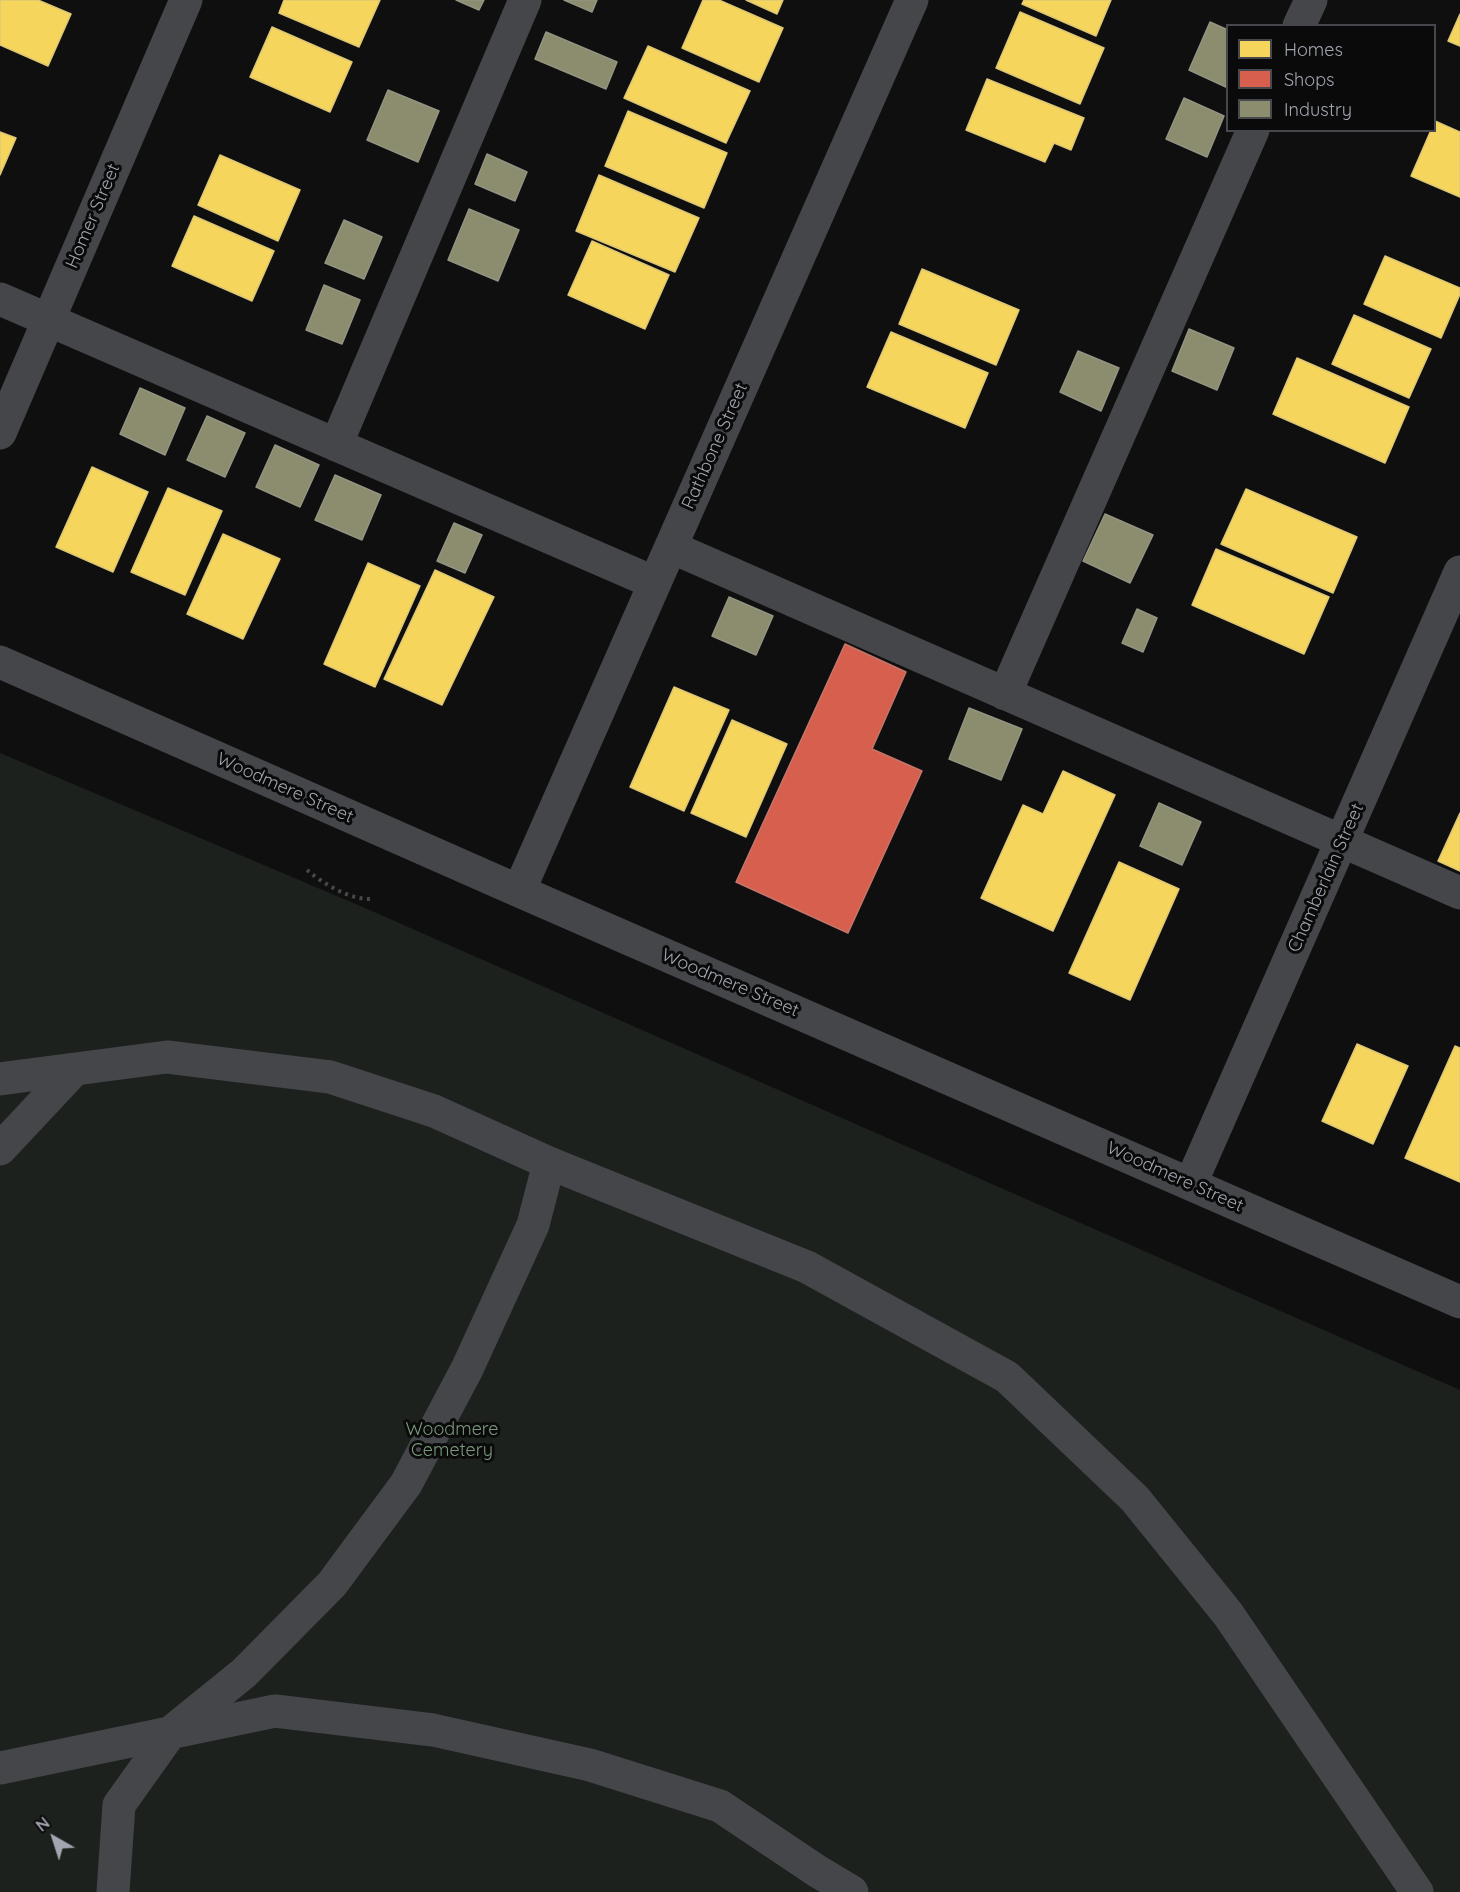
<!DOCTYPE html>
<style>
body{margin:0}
#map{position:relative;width:1460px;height:1892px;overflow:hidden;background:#0f0f10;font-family:Quicksand,sans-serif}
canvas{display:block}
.legend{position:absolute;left:1226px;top:24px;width:210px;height:108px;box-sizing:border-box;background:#0a0a0b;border:2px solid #47484d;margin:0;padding:8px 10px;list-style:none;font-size:18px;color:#a2a6b0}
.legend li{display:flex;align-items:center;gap:12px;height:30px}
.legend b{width:30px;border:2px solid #47484d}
.north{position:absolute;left:24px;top:1808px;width:60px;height:60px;-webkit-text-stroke:4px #0a0a0b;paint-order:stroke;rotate:321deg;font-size:16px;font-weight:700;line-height:24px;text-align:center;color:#a2a6b0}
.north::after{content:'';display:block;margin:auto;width:21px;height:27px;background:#a2a6b0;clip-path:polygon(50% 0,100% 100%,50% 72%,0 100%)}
</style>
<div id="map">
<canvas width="1460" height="1892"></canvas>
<ul class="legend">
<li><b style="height:16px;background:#f6d55c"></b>Homes</li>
<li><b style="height:16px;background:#d6604d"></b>Shops</li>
<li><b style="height:16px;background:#8c8c6e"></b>Industry</li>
</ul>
<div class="north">N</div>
</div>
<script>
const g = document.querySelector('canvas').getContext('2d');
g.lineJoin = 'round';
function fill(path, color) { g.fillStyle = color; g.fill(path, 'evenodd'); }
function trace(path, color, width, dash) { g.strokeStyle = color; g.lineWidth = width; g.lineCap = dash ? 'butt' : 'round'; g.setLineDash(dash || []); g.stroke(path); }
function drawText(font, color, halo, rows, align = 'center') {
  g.font = font + ' Quicksand,sans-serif'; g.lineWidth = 6; g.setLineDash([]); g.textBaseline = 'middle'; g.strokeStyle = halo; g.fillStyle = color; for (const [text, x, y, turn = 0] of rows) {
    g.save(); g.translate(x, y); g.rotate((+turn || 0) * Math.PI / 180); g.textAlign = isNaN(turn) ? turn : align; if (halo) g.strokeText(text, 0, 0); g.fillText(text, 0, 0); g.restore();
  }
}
fill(new Path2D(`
 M0 753 365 908 1460 1390V1892H0Z`), '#1c211d');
const homes = new Path2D(`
 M0 0H38L71 14 48 66 0 45Z
 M284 0H380L359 47 279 13Z
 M703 0H719L783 28 759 82 682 48Z
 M746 0H783L777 14Z
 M1024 0H1111L1096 36 1022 4Z
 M1020 12 1104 48 1080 104 996 68Z
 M1460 14V46L1448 41Z
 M272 27 352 62 330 112 250 77Z
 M648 46 750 91 726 143 624 98Z
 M987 79 1084 118 1071 150 1054 143 1045 162 966 130Z
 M628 111 727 153 704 208 605 166Z
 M1435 121 1460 132V197L1411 176 1431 130H1434Z
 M0 132 16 138 0 175Z
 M220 155 300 190 278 241 198 205Z
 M599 175 699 218 675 272 576 231Z
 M194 216 274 251 252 301 172 266Z
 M592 241 669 275 645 329 568 295Z
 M1385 256 1460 288V294L1441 338 1364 304Z
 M922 269 1019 310 996 365 899 324Z
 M1354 315 1431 349 1409 398 1332 364Z
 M891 332 988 373 965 428 867 387Z
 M1297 358 1409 407 1385 463 1273 414Z
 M92 467 148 492 113 572 56 547Z
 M168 488 222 511 185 595 131 572Z
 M1246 489 1357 537 1333 593 1221 544Z
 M223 534 280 559 243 639 187 614Z
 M1216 549 1329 597 1304 654 1192 605Z
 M368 563 420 586 375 687 324 664Z
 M435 570 494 597 442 705 384 679Z
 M674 687 729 710 684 811 630 787Z
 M732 720 787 744 746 837 691 813Z
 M1063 771 1115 795 1053 931 981 898 1023 805 1043 814Z
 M1460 813V871L1438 861Z
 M1119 862 1179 889 1130 1000 1069 973Z
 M1357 1044 1408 1066 1373 1144 1322 1121Z
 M1455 1046 1460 1048V1182L1405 1158Z`);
fill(homes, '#f6d55c');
trace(homes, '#ddc775', 1.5);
const shops = new Path2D(`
 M845 644 906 672 872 749 922 771 848 933 736 882Z`);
fill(shops, '#d6604d');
trace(shops, '#c6756b', 1.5);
const industry = new Path2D(`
 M456 0H484L479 10Z
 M564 0H597L592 12Z
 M1210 22 1228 30V88L1189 70Z
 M546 32 617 62 606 89 535 59Z
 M388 90 439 111 418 162 367 140Z
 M1184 98 1224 116 1207 157 1166 139Z
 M487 154 527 172 515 201 475 184Z
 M469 209 519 230 498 281 448 260Z
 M344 220 382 237 364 279 325 263Z
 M324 285 360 300 342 344 306 330Z
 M1189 329 1234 348 1217 390 1172 371Z
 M1078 351 1119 368 1101 411 1060 392Z
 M140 388 185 408 165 455 120 434Z
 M207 416 245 433 225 477 187 460Z
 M275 445 319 465 300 507 256 487Z
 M335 475 381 495 362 540 315 520Z
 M1105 514 1153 535 1130 583 1083 561Z
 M454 523 482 535 465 573 437 561Z
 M729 597 773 616 756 655 712 636Z
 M1137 609 1157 618 1143 652 1122 643Z
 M969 708 1022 729 1001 780 949 759Z
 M1159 803 1201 822 1182 865 1140 846Z`);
fill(industry, '#8c8c6e');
trace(industry, '#939482', 1.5);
trace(new Path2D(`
 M307 870C324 884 348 899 370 899`), '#47484b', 4, [3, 4.5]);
trace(new Path2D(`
 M1299 26 1311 0
 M0 299 655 583
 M0 433 186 0
 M336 445 525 0
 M671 547 1460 893
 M0 662 519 891 1460 1302
 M1005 694 1253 130
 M519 891 912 0
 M0 1079 167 1057 330 1077 434 1111 549 1163 807 1267 1007 1377 1135 1499 1228 1614 1417 1892
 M0 1149 75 1069
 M1191 1183 1460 572
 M0 1768 275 1711 433 1730 590 1765 720 1806 817 1871 852 1892
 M113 1892 119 1805 171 1732 244 1673 332 1584 406 1484 467 1369 533 1225 549 1163`), '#45464a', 33);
drawText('18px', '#a2a6b0', '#0a0a0b', [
 ["Homer Street",93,216,-67],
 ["Rathbone Street",715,446,-66],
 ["Woodmere Street",285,788,24],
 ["Chamberlain Street",1326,878,-66],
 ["Woodmere Street",730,983,23],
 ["Woodmere Street",1175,1177,24]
]);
drawText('18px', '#7a9a7b', '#0a0a0b', [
 ["Woodmere",452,1430],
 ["Cemetery",452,1451]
]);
</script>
